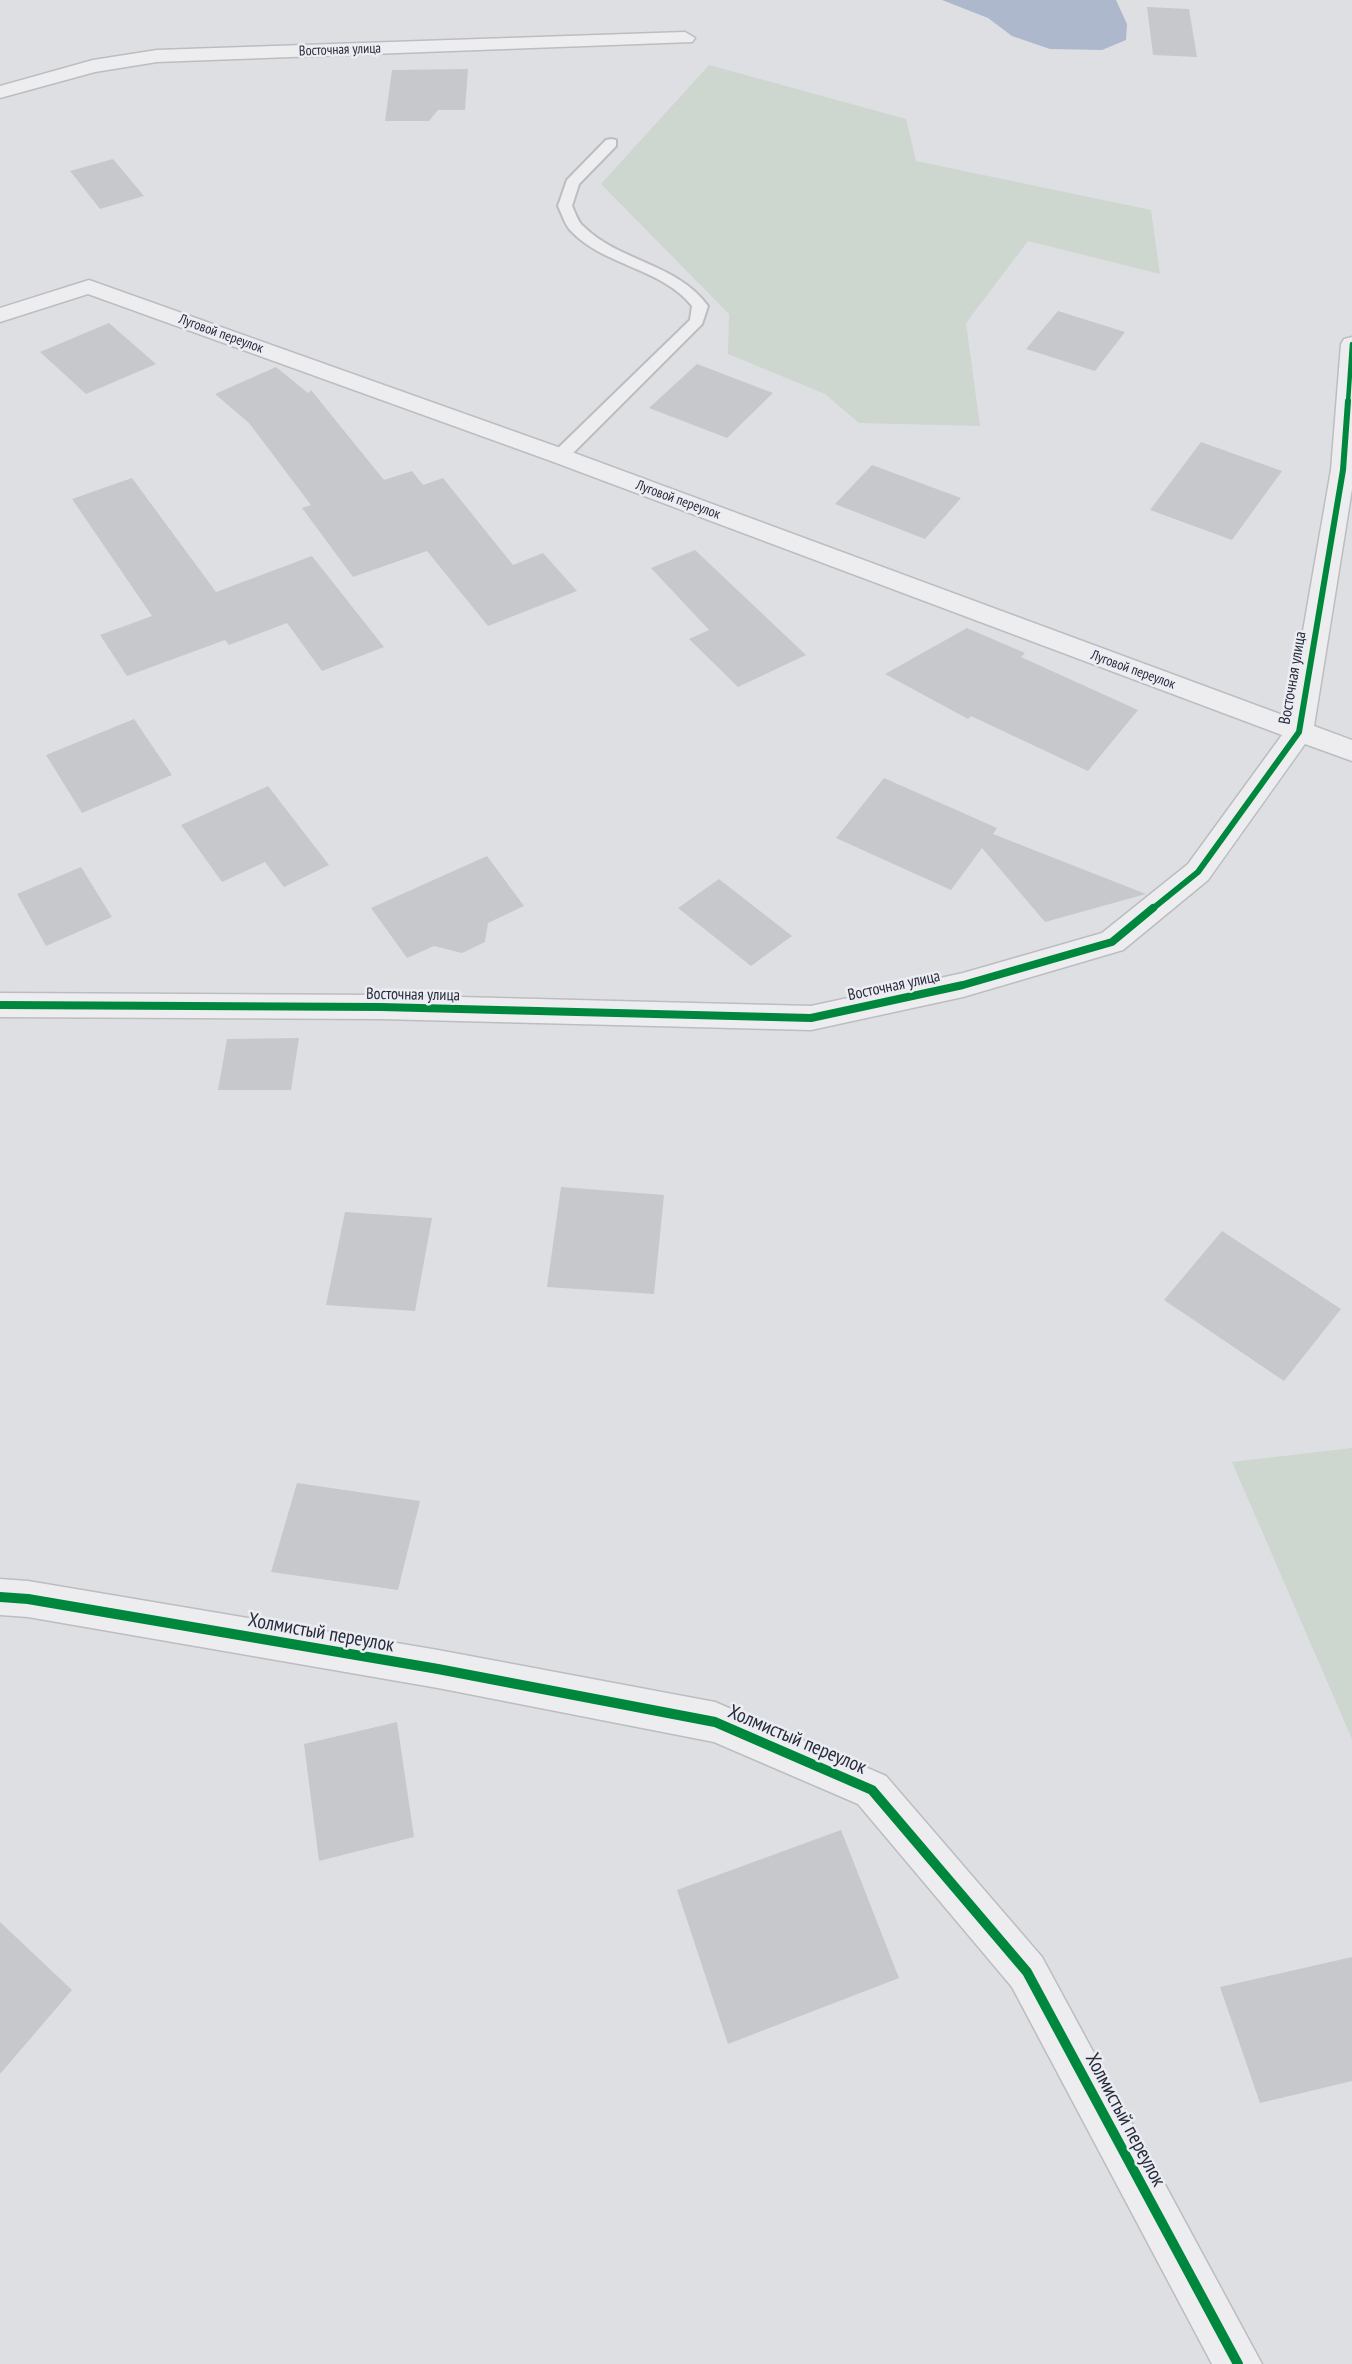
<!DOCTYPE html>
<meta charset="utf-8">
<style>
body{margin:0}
canvas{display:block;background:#dedfe3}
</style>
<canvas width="1352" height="2364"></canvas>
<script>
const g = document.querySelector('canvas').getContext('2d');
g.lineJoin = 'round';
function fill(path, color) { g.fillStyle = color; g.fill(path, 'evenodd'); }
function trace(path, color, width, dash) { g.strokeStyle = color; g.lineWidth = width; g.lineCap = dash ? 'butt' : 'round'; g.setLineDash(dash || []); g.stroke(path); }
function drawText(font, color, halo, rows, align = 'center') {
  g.font = font + ' "PT Sans Narrow",sans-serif'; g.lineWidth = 5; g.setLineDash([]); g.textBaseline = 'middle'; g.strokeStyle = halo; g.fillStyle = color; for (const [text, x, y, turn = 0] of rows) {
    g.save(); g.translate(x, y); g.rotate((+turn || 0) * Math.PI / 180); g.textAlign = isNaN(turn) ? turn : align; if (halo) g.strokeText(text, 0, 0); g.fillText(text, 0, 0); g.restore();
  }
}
fill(new Path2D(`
 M709 65 906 119 916 161 1151 210 1160 274 1028 241 966 323 980 426 859 423 825 394 728 354 729 314 601 184Z
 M1352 1448V1739L1232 1462Z`), '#cdd6cf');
fill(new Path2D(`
 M942 0H1116L1127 24 1126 40 1102 50 1050 49 1012 36 988 18Z`), '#adb8cd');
fill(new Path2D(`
 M1147 7 1189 9 1197 57 1153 55Z
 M468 69 465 110H438L429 121H385L392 70Z
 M113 159 144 196 100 209 70 171Z
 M1058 311 1125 332 1095 371 1026 349Z
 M109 323 156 364 86 394 40 352Z
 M697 364 773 393 727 438 649 408Z
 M276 367 308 393 311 390 384 480 412 471 423 485 443 478 513 565 543 553 577 591 488 626 427 551 353 577 302 508 311 505 249 423 215 394Z
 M1201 442 1282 471 1232 540 1150 510Z
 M872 465 961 498 925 539 835 504Z
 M132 478 216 592 312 556 384 647 322 671 287 623 229 645 225 640 127 676 100 635 152 616 72 499Z
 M695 550 806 655 738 687 689 639 709 630 651 568Z
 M967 628 1025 653 1021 657 1138 710 1088 771 971 716 968 719 885 674Z
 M134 719 172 775 82 813 46 755Z
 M884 778 997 828 993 834 1146 894 1045 922 982 848 951 890 836 838Z
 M268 786 329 865 284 887 265 862 222 882 181 825Z
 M487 856 524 906 488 923 485 942 462 953 434 946 407 958 371 908Z
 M81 867 112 917 46 946 17 894Z
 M719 879 792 936 751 966 678 908Z
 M299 1038 291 1090H218L227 1039Z
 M561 1187 664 1195 654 1294 547 1287Z
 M345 1212 432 1218 415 1311 326 1305Z
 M1222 1231 1341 1309 1284 1381 1164 1300Z
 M297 1483 420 1501 398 1590 271 1572Z
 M397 1722 414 1837 319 1861 304 1744Z
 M841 1830 899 1978 728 2044 677 1890Z
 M0 1922 72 1990 0 2074Z
 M1352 1957V2081L1260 2103 1220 1987Z`), '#c7c8cb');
const service = new Path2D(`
 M611 139 616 140V146L579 184 572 206C575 212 578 222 583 226 619 262 677 263 708 306L702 324 566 460 560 461 552 456 554 452 690 320 692 306C662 268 604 266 571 231 565 225 562 214 558 206L567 180 606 140Z`);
const minor = new Path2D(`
 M685 32 695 38 692 42 157 62 95 72 0 98V86L93 60 157 50Z
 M89 280 569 451 1288 717 1331 470 1341 344 1344 339 1352 337V489L1314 726 1352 740V761L1305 744 1208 880 1123 950 963 997 811 1030 381 1019 0 1017V993L381 995 811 1006 963 973 1102 933 1188 864 1282 735 551 461 88 294 0 322V308Z
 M0 1579 28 1581 438 1650 715 1702 886 1776 1042 1957 1262 2364H1212L1012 1987 858 1804 714 1742 438 1688 28 1617 0 1615Z`);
trace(service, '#bcbdc1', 4);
trace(minor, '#bcbdc1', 3);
fill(service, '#ededf0');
fill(minor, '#ededf0');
trace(new Path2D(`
 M1348 402 1352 344`), '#00873e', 4.5);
trace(new Path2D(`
 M1151 910 1198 872 1299 732 1343 470 1348 401`), '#00873e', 6);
trace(new Path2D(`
 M0 1005 381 1007 811 1018 963 985 1112 942 1153 908`), '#00873e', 8);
trace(new Path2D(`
 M0 1597 28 1599 438 1669 715 1722 872 1790 1027 1972 1238 2364`), '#00873e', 10);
drawText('14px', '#272b3a', '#ebedf3', [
 ["Восточная улица",340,50,-2],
 ["Луговой переулок",221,334,20],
 ["Луговой переулок",678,500,20],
 ["Луговой переулок",1133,670,20]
]);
drawText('16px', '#272b3a', '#ebedf3', [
 ["Восточная улица",1293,678,-80],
 ["Восточная улица",894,986,-12],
 ["Восточная улица",413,995,1]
]);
drawText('20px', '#272b3a', '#ebedf3', [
 ["Холмистый переулок",321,1633,10],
 ["Холмистый переулок",797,1740,23],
 ["Холмистый переулок",1125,2120,62]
]);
</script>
